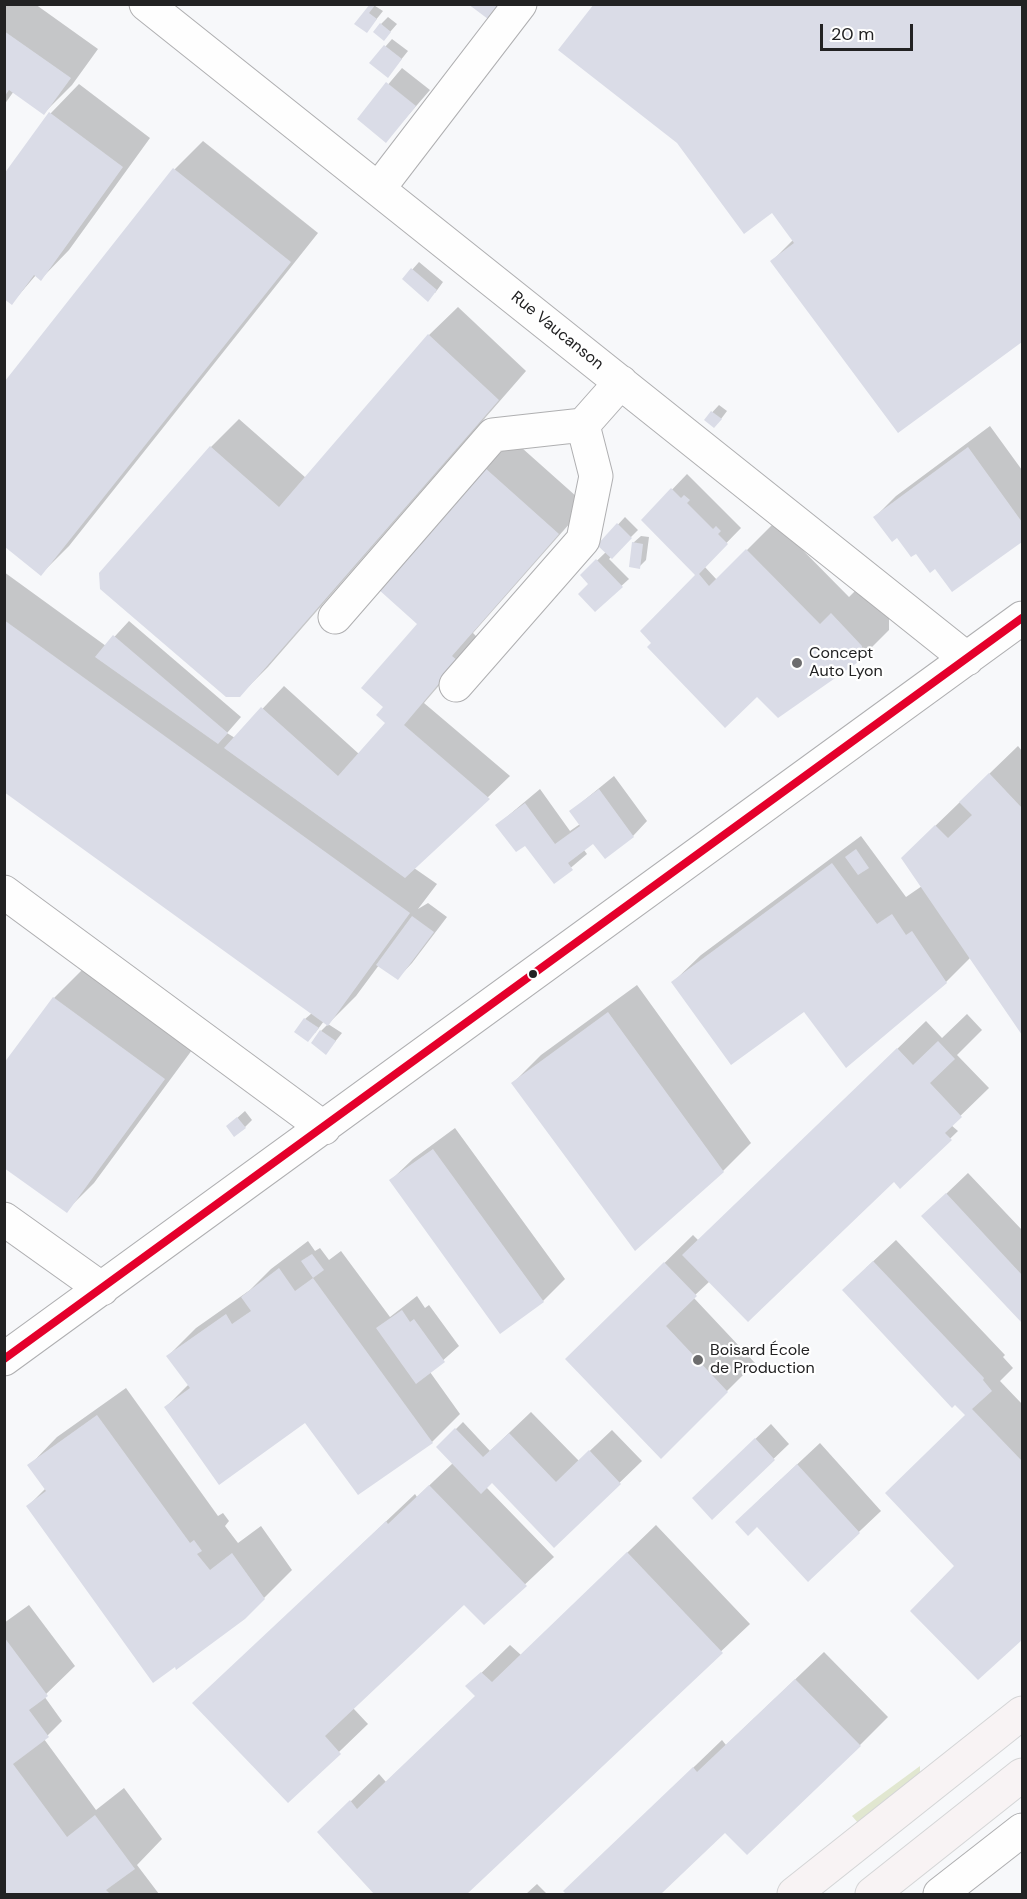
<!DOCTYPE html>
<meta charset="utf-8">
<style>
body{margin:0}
#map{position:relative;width:1027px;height:1899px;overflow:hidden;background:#f7f8fa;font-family:"DM Sans",sans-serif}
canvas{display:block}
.frame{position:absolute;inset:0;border:6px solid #222223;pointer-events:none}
.scale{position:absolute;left:820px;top:24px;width:93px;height:27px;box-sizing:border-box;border:3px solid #222223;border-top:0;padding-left:8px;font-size:18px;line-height:21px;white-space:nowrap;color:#222223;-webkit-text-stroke:4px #fff;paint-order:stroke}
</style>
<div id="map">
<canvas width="1027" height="1899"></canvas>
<div class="frame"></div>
<div class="scale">20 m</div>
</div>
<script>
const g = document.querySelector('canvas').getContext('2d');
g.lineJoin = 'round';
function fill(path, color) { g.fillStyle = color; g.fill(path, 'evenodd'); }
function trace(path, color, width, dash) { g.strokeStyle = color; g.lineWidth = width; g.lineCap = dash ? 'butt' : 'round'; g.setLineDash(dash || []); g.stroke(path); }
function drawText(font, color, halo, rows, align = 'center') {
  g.font = font + ' "DM Sans",sans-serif'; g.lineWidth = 4.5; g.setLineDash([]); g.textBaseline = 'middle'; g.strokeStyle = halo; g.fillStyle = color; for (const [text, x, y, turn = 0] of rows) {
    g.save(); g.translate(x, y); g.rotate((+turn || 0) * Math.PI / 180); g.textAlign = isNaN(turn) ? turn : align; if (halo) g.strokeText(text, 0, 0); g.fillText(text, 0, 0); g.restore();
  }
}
fill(new Path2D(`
 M920 1766V1774L859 1824 852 1816Z`), '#e1e7d0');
fill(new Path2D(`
 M4 4H35L98 49 72 85 44 113 14 91 4 105Z
 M372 4 383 11 367 31 356 24Z
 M595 4H1022V340L898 431 772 261 794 239 772 211Z
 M388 17 397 24 384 39 381 24Z
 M392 39 408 51 388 76 371 63Z
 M402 68 430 90 386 141 359 119Z
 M79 84 150 138 69 250 41 279 36 275 12 303 4 177 51 113Z
 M203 141 318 233 69 546 41 574 4 545V384L175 169Z
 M419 262 443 282 435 293 404 279Z
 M458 307 526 371 268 667 240 695 100 573 211 447 239 419 306 478 429 335Z
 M719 405 727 411 721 419H706Z
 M990 426 1022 470V540L952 590 936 567 875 517 896 496Z
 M513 440 586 505 473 633 479 639 424 703 510 776 414 868 437 884 418 909 428 903 447 917 412 963 398 978 379 965 356 996 328 1024 342 1033 326 1053 321 1031 328 1024 324 1021 315 1033 305 1019 312 1013 4 791V572L106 646 129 621 241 717 227 733 235 738 284 686 359 754 387 722 385 707 485 468Z
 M687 474 741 528 704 566 717 580 775 522 849 597 860 586 889 618V630L860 659 778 716 697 575 643 520Z
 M625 517 638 530 609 559 629 579 595 610 590 584 582 575 606 552 599 545Z
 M641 536 649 537 646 560 639 567 633 543Z
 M1018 746 1022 751V1032L971 957 946 982 805 1010 672 983 701 955 861 836 906 897 922 886 931 830Z
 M614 776 647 821 633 836 593 842 584 850 587 854 554 882 526 843 497 825 540 789 570 831 580 824 571 811Z
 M82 970 192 1050 94 1183 66 1211 54 998Z
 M637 985 751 1143 723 1171 513 1083 541 1055Z
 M967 1014 982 1030 957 1055 989 1088 951 1125 958 1131 900 1187 905 1173 710 1281 693 1297 755 1363 694 1424 595 1331 693 1235 699 1241 926 1021 942 1038Z
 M245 1111 252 1120 245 1127 228 1126Z
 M455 1128 565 1279 543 1301 391 1180 413 1159Z
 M968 1173 1022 1230V1321L923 1216Z
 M896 1240 1005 1355 1003 1357 1013 1368 1000 1381 1022 1404V1638L979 1678 956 1566 967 1415 866 1268Z
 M308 1241 315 1251 320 1248 329 1260 341 1251 390 1317 417 1296 425 1308 429 1305 459 1346 430 1372 460 1414 432 1442 358 1493 305 1421 166 1407 189 1384 168 1356 196 1328 250 1290 271 1269Z
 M126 1388 218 1516 223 1513 229 1521 225 1526 238 1543 261 1526 292 1570 264 1598 28 1506 46 1488 29 1466 57 1437Z
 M531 1412 579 1461 612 1430 642 1461 555 1545 492 1481 486 1487 554 1557 484 1623 464 1603 353 1708 368 1724 288 1801 194 1703 415 1494 417 1497 453 1463 438 1447 463 1422 490 1451Z
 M771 1424 789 1444 712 1518 709 1483Z
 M820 1443 881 1511 808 1580 759 1500Z
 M656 1525 750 1624 464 1894H378L319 1832 379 1774 386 1782 477 1695 468 1686 510 1645 521 1655Z
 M29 1605 75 1666 44 1696 62 1721 44 1739 96 1810 124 1788 162 1839 137 1865 159 1894H4V1623Z
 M824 1652 888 1717 860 1745 725 1831 659 1894H568L565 1891 722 1740 726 1745Z
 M537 1884 547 1894H526Z`), '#0003');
fill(new Path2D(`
 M370 4H376L369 13 377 19 367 33 354 24Z
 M468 4H499L488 19Z
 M594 4H1022V342L898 433 770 261 794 243 772 213 744 234 677 143 558 50Z
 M380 23 391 32 384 41 373 32Z
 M4 31 71 78 44 115 9 90 4 97Z
 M384 45 402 59 388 78 369 63Z
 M386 82 416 106 386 143 357 119Z
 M49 112 123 167 41 281 34 275 12 305 4 299V174Z
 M173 168 291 262 41 576 5 547V381Z
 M411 268 437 290 428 302 402 279Z
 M428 334 499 400 240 697H226L100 589 99 573 210 446 279 507Z
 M711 411 722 419 714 428 704 420Z
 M968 447 1022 522V542L952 592 935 569 930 573 916 554 911 557 897 538 892 542 873 517Z
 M484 467 559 534 452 656 458 661 404 725 490 799 405 878 224 748 261 707 338 776 385 723 376 715 383 707 361 688 417 624 378 589Z
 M671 488 681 498 684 495 690 500 687 503 713 529 716 526 721 531 718 534 728 544 699 574 709 586 746 549 820 624 831 613 862 646 861 660 778 718 757 697 725 728 647 647 651 643 640 631 695 575 641 520Z
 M617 523 632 538 612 559 597 545Z
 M632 542 643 544 640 569 629 567Z
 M596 559 623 587 595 612 578 594 588 584 580 575Z
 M4 620 410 913 328 1026 4 792Z
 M113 635 228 733 218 744 95 657Z
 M989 773 1022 808V1035L901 858 935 825 948 838 972 815 959 802Z
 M599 789 634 837 605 859 593 844 568 863 573 870 554 884 525 846 516 852 495 825 525 803 555 844 580 826 569 811Z
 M856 849 869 868 858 875 845 857Z
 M832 863 877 924 892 914 906 935 912 931 947 983 846 1068 804 1012 731 1065 671 982Z
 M412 916 434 932 398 980 376 965Z
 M53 997 165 1079 67 1213 4 1168V1063Z
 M608 1012 724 1172 635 1251 511 1083Z
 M304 1018 319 1028 308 1042 294 1032Z
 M320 1030 336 1041 326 1055 311 1043Z
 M938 1041 955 1059 930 1083 962 1117 945 1133 952 1140 900 1189 894 1182 748 1322 682 1255 897 1048 913 1065Z
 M237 1117 246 1128 234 1137 226 1126Z
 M433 1149 544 1302 500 1334 389 1180Z
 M946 1193 1022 1275V1323L921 1216Z
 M312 1254 324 1270 313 1278 433 1443 358 1495 305 1423 219 1485 164 1407 190 1388 166 1356 226 1314 232 1324 251 1311 241 1297 279 1268 295 1291 313 1278 301 1261Z
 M873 1261 984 1378 983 1380 992 1391 972 1409 1022 1461V1640L978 1680 910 1611 954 1566 885 1493 965 1415 955 1405 952 1408 842 1290Z
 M664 1262 697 1296 666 1326 728 1392 661 1459 565 1359Z
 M402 1310 410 1322 414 1319 445 1362 416 1384 376 1328Z
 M97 1415 190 1543 194 1540 202 1551 197 1554 210 1570 232 1553 265 1599 245 1619 176 1670 175 1667 153 1683 26 1506 46 1491 27 1465Z
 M455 1428 483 1457 509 1433 556 1482 589 1450 621 1484 554 1548 492 1483 481 1494 436 1447Z
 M755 1438 775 1460 712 1520 692 1498Z
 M797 1464 860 1533 808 1582 757 1527 748 1536 735 1522Z
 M429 1485 527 1586 484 1625 464 1605 325 1736 341 1754 288 1803 192 1703 386 1521 388 1524Z
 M627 1552 723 1653 467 1894H374L317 1832 350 1800 357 1809 475 1696 465 1686 481 1672 492 1682Z
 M4 1637 48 1696 29 1710 49 1737 13 1764 67 1837 95 1815 135 1869 106 1890 110 1894H4Z
 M795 1679 861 1746 747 1855 725 1833 661 1894H566L563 1891 693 1767 697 1772Z`), '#dadce7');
const minor = new Path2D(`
 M146 4 967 659
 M379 188 520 4
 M335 617 493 435 583 425 621 382
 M456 685 583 540 596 476 583 425
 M4 892 324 1128
 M4 1219 102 1289
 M4 1359 1022 618
 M940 1894 1022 1830`);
const major = new Path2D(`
 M794 1894 1022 1713
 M872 1894 1022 1775`);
trace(minor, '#afafb1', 35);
trace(major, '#d4d5d6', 35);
trace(minor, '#fefefe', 33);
trace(major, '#f8f3f4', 33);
trace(new Path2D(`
 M4 1359 1022 618`), '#e4002b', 8);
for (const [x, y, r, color] of [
 [797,663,6,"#6d6d6e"],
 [533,974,5,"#222223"],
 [698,1360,6,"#6d6d6e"]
]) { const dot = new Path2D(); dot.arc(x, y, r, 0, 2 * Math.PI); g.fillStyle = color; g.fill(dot); trace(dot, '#fff', 2); }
drawText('16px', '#222223', '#fff', [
 ["Rue Vaucanson",557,331,39]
]);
drawText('16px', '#222223', '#fff', [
 ["Concept",809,654],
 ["Auto Lyon",809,672],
 ["Boisard École",710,1351],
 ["de Production",710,1369]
], 'left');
</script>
